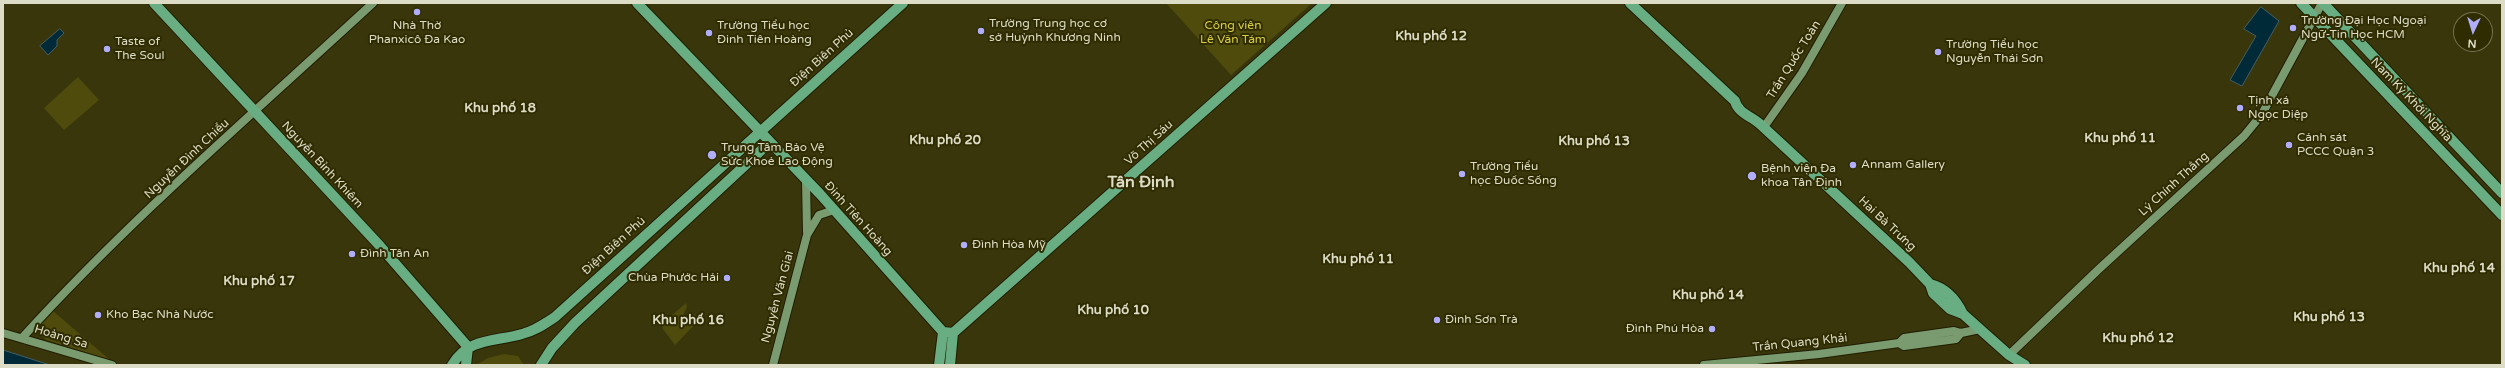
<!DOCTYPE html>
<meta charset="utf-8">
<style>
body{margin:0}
#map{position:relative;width:2505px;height:368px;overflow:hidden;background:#39360c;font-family:"Varela Round",sans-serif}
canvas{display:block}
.frame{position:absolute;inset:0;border:4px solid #dddcc6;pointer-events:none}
.north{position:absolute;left:2453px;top:12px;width:40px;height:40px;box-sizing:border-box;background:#2f2c01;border:1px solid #757250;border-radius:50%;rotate:184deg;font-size:11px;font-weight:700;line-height:16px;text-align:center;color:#dddcc6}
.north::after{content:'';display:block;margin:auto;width:14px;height:18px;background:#b0aefa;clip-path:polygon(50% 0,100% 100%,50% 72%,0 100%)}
</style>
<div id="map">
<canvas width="2505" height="368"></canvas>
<div class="frame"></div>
<div class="north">N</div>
</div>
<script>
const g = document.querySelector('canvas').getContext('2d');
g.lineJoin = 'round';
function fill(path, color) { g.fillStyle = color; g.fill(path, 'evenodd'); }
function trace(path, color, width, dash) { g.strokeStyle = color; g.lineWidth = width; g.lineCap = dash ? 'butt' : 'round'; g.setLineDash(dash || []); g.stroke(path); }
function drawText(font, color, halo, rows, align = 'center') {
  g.font = font + ' "Varela Round",sans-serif'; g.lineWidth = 4; g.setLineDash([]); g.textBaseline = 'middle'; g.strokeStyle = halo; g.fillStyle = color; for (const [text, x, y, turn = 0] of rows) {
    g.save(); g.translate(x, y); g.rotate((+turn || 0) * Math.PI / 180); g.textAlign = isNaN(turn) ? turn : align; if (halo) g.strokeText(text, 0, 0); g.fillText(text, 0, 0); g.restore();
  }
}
fill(new Path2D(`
 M1166 3H1312L1231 75Z
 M78 77 99 100 64 130 44 108Z
 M686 303 687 307 681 319 695 314 699 320 675 345 663 329 662 324Z
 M53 311 110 360 46 340 41 334 42 320Z
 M504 354 518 356 524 365H476L488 358Z`), '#4f4b0d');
const water = new Path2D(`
 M2261 7 2279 21 2242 86 2230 80 2256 36 2244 29Z
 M60 29 64 33 57 40V46L48 55 40 46Z
 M3 350 50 365H3Z`);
fill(water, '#002a38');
trace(water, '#425f63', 1);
const secondary = new Path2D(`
 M1764 127 1802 73 1842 3
 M806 181 807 232
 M3 333 112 365
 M22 338C130 219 255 112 373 3
 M1899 343 1904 346 1956 339 1961 333
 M2009 355 2100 268 2244 136 2262 114 2322 3
 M773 365 807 235 819 215 834 210
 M1704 365 1819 354 1899 343 1904 338 1954 331 1961 333 1980 329`);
const primary = new Path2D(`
 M154 3 380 246 468 347
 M637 3 820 194 943 332 953 333
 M1630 3 1735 101C1738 113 1751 116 1760 124L1909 262 1930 284 1933 293 1950 309 1963 314 2009 355 2025 365
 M2301 3 2502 215
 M2323 3 2502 193
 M1930 284C1946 288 1956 299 1963 314
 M953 333 1326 3
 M452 365C469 337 495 342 522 334 535 331 544 324 555 317L903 3
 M466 365 468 347
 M541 365 552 348 575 323 769 143
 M939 365 943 332
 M950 365 953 333`);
trace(secondary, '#201d00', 10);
trace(primary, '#201d00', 12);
trace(secondary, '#7a9b70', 8);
trace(primary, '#68ae82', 10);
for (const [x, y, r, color] of [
 [417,12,4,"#b0aefa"],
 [2293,28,4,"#b0aefa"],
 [981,31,4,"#b0aefa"],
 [709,33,4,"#b0aefa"],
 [107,49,4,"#b0aefa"],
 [1938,52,4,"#b0aefa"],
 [2240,108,4,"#b0aefa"],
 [2289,145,4,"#b0aefa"],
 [712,155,5,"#b0aefa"],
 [1853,165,4,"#b0aefa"],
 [1462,174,4,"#b0aefa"],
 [1752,176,5,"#b0aefa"],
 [964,245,4,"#b0aefa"],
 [352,254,4,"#b0aefa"],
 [727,278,4,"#b0aefa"],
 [98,315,4,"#b0aefa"],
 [1437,320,4,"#b0aefa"],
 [1712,329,4,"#b0aefa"]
]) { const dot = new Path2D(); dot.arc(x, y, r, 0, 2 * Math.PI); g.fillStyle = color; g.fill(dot); trace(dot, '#2f2c01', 1.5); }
drawText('12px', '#dddcc6', '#2f2c01', [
 ["Trường Đại Học Ngoại",2301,21],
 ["Ngữ-Tin Học HCM",2301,35],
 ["Trường Trung học cơ",989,24],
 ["sở Huỳnh Khương Ninh",989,38],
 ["Nhà Thờ",417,26,"center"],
 ["Phanxicô Đa Kao",417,40,"center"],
 ["Trường Tiểu học",717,26],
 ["Đinh Tiên Hoàng",717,40],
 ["Taste of",115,42],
 ["The Soul",115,56],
 ["Trường Tiểu học",1946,45],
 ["Nguyễn Thái Sơn",1946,59],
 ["Tịnh xá",2248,101],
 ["Ngọc Diệp",2248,115],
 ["Cảnh sát",2297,138],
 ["PCCC Quận 3",2297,152],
 ["Trung Tâm Bảo Vệ",721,148],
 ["Sức Khoẻ Lao Động",721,162],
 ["Annam Gallery",1861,165],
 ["Trường Tiểu",1470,167],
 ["học Đuốc Sống",1470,181],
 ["Bệnh viện Đa",1761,169],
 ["khoa Tân Định",1761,183],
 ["Đình Hòa Mỹ",972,245],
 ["Đình Tân An",360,254],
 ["Chùa Phước Hải",719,278,"right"],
 ["Kho Bạc Nhà Nước",106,315],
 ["Đình Sơn Trà",1445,320],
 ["Đình Phú Hòa",1704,329,"right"]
], 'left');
drawText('12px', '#d9ce40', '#2f2c01', [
 ["Công viên",1233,26],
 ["Lê Văn Tám",1233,40]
]);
drawText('12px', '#dddcc6', '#2f2c01', [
 ["Điện Biên Phủ",822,58,-42],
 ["Trần Quốc Toản",1794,60,-58],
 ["Nam Kỳ Khởi Nghĩa",2411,100,46],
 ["Võ Thị Sáu",1149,143,-42],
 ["Nguyễn Đình Chiểu",187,159,-43],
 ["Nguyễn Bỉnh Khiêm",322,165,47],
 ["Lý Chính Thắng",2174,184,-42],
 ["Đinh Tiên Hoàng",858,219,48],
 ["Hai Bà Trưng",1887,224,43],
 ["Ðiện Biên Phủ",614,246,-42],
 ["Nguyễn Văn Giai",778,297,-75],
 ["Hoàng Sa",61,337,17],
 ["Trần Quang Khải",1800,343,-6]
]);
drawText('bold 13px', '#dddcc6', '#2f2c01', [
 ["Khu phố 12",1431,37],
 ["Khu phố 18",500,109],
 ["Khu phố 11",2120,139],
 ["Khu phố 20",945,141],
 ["Khu phố 13",1594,142],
 ["Khu phố 11",1358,260],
 ["Khu phố 14",2459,269],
 ["Khu phố 17",259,282],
 ["Khu phố 14",1708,296],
 ["Khu phố 10",1113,311],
 ["Khu phố 13",2329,318],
 ["Khu phố 16",688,321],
 ["Khu phố 12",2138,339]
]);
drawText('bold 16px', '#dddcc6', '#2f2c01', [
 ["Tân Định",1141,183]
]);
</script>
